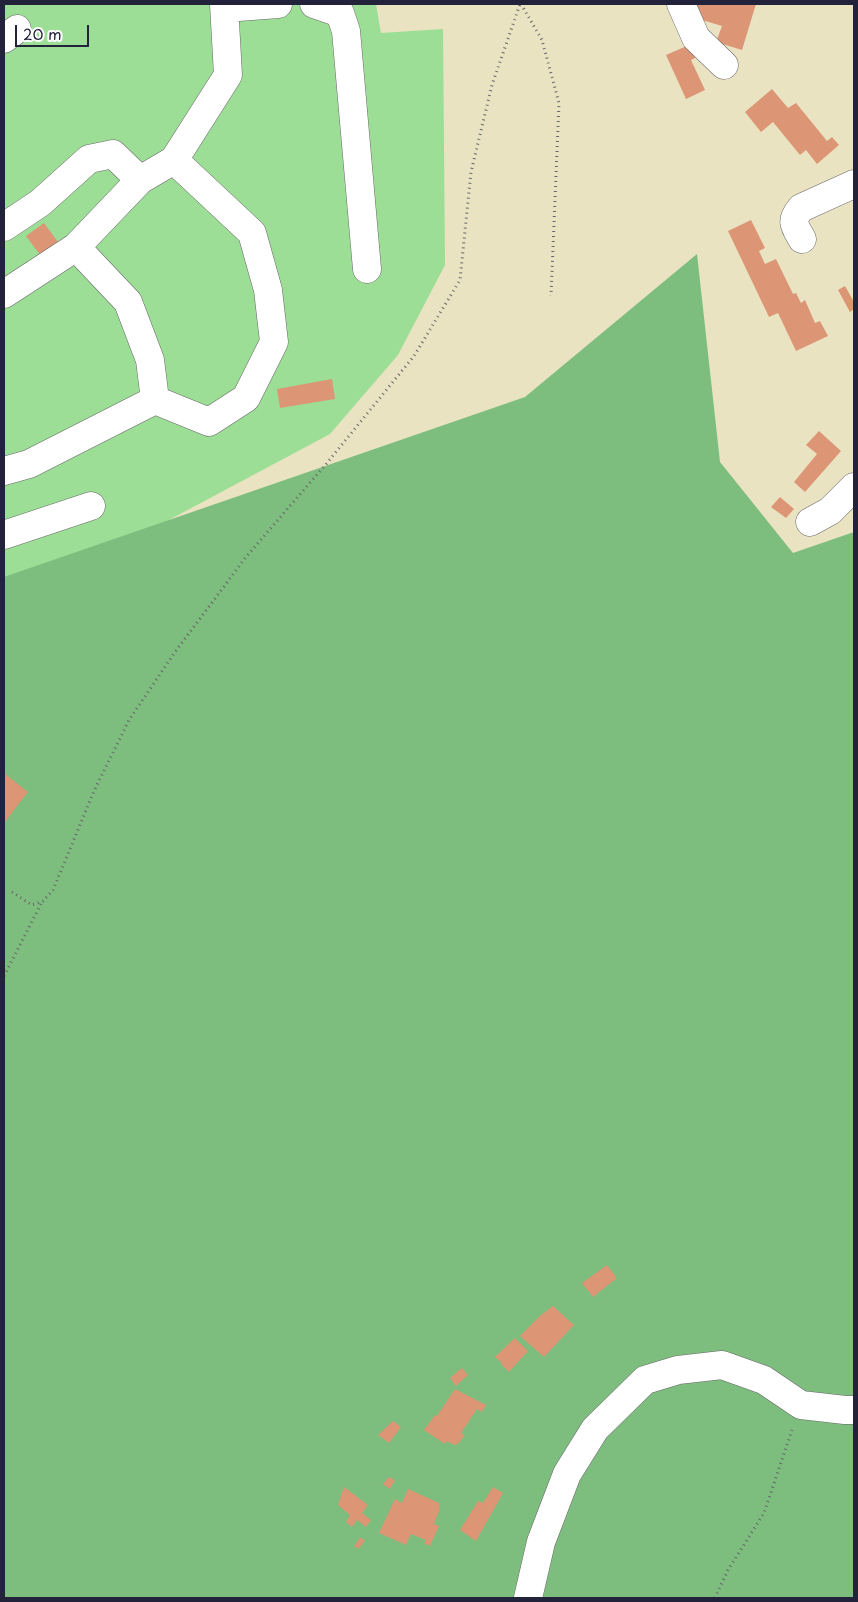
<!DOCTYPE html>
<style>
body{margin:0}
#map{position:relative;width:858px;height:1602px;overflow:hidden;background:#e9e3c2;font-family:"Playpen Sans",sans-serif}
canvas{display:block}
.frame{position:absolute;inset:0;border:5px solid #22223b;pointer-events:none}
.scale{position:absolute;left:15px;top:25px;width:74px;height:22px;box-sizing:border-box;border:2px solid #22223b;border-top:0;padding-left:6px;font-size:15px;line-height:18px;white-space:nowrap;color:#22223b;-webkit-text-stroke:4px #fff;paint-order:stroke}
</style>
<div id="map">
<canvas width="858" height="1602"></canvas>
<div class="frame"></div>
<div class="scale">20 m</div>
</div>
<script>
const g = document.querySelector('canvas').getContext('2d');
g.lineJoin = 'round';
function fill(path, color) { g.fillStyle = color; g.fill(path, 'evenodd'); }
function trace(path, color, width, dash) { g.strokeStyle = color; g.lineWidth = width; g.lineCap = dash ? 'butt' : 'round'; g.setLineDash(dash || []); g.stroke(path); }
fill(new Path2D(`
 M4 4H376L381 33 443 29 445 265 398 355 330 434 4 608Z`), '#9cde95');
fill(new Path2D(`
 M697 254 720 462 793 553 854 532V1598H4V577L525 397Z`), '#7dbd7e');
fill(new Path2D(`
 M696 4H756L742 50 716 42 722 26 692 17Z
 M689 45 695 58 691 60 705 90 686 99 666 55Z
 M772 89 788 108 796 103 827 141 832 137 839 145 817 164 806 150 800 155 773 122 761 132 745 112Z
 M751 220 765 248 759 251 765 264 776 259 793 294 796 293 801 303 805 300 815 323 820 321 828 336 796 351 778 313 769 317 728 231Z
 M44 223 61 246 43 259 26 236Z
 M845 286 854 302V309L850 312 838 290Z
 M332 379 335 399 280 408 277 389Z
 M819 431 841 451 805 492 794 482 817 454 806 445Z
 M780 497 794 509 786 518 771 507Z
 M4 773 28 792 4 823Z
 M607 1265 617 1278 593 1297 582 1283Z
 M553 1306 574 1325 544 1357 520 1336 541 1315Z
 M515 1338 528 1351 509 1372 501 1364 502 1363 495 1357Z
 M462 1368 468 1375 456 1386 450 1378Z
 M455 1389 486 1405 482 1412 477 1409 461 1433 465 1435 458 1444 454 1445 447 1441 445 1444 424 1430 435 1415 437 1416Z
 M393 1421 401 1427 389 1443 378 1435Z
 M389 1477 395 1480 390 1489 383 1484Z
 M344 1487 368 1505 362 1513 371 1520 366 1527 357 1520 352 1527 346 1522 350 1515 338 1505Z
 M493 1487 503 1493 476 1541 460 1530 478 1501 483 1503Z
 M408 1489 439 1503V1511L434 1524 439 1526 430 1546 424 1543 426 1540 411 1534 406 1545 379 1533 395 1499 402 1503Z
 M360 1538 365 1540 359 1549 354 1546Z`), '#dc9675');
const minor = new Path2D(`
 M314 4 340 13 346 31 367 269
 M681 4 696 38 724 65
 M225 8 278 4
 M4 39 17 29
 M4 227 40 203 89 159 113 154 140 180
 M802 239C794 225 790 221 801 208L854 184
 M4 294 76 247 140 180 174 160 228 75 224 4
 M155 400 209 422 246 398 274 342 268 290 252 233 174 160
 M4 471 29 464 155 400 150 360 128 302 76 247
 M810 522 830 511 854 487
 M4 535 91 506
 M528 1598 541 1542 567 1474 595 1429 645 1380 678 1370 722 1365 764 1380 801 1405 845 1410H854`);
trace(minor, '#68666a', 29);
trace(new Path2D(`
 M521 4 542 40 559 103 551 296
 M12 892 32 905 43 901 53 890 94 791 129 720 175 652 246 557 327 463 414 356 460 280 471 172 492 85 520 4
 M4 976 42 902
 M715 1598 728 1570 764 1513 792 1430`), '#68666a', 3, [1, 4]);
trace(minor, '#fff', 28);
</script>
